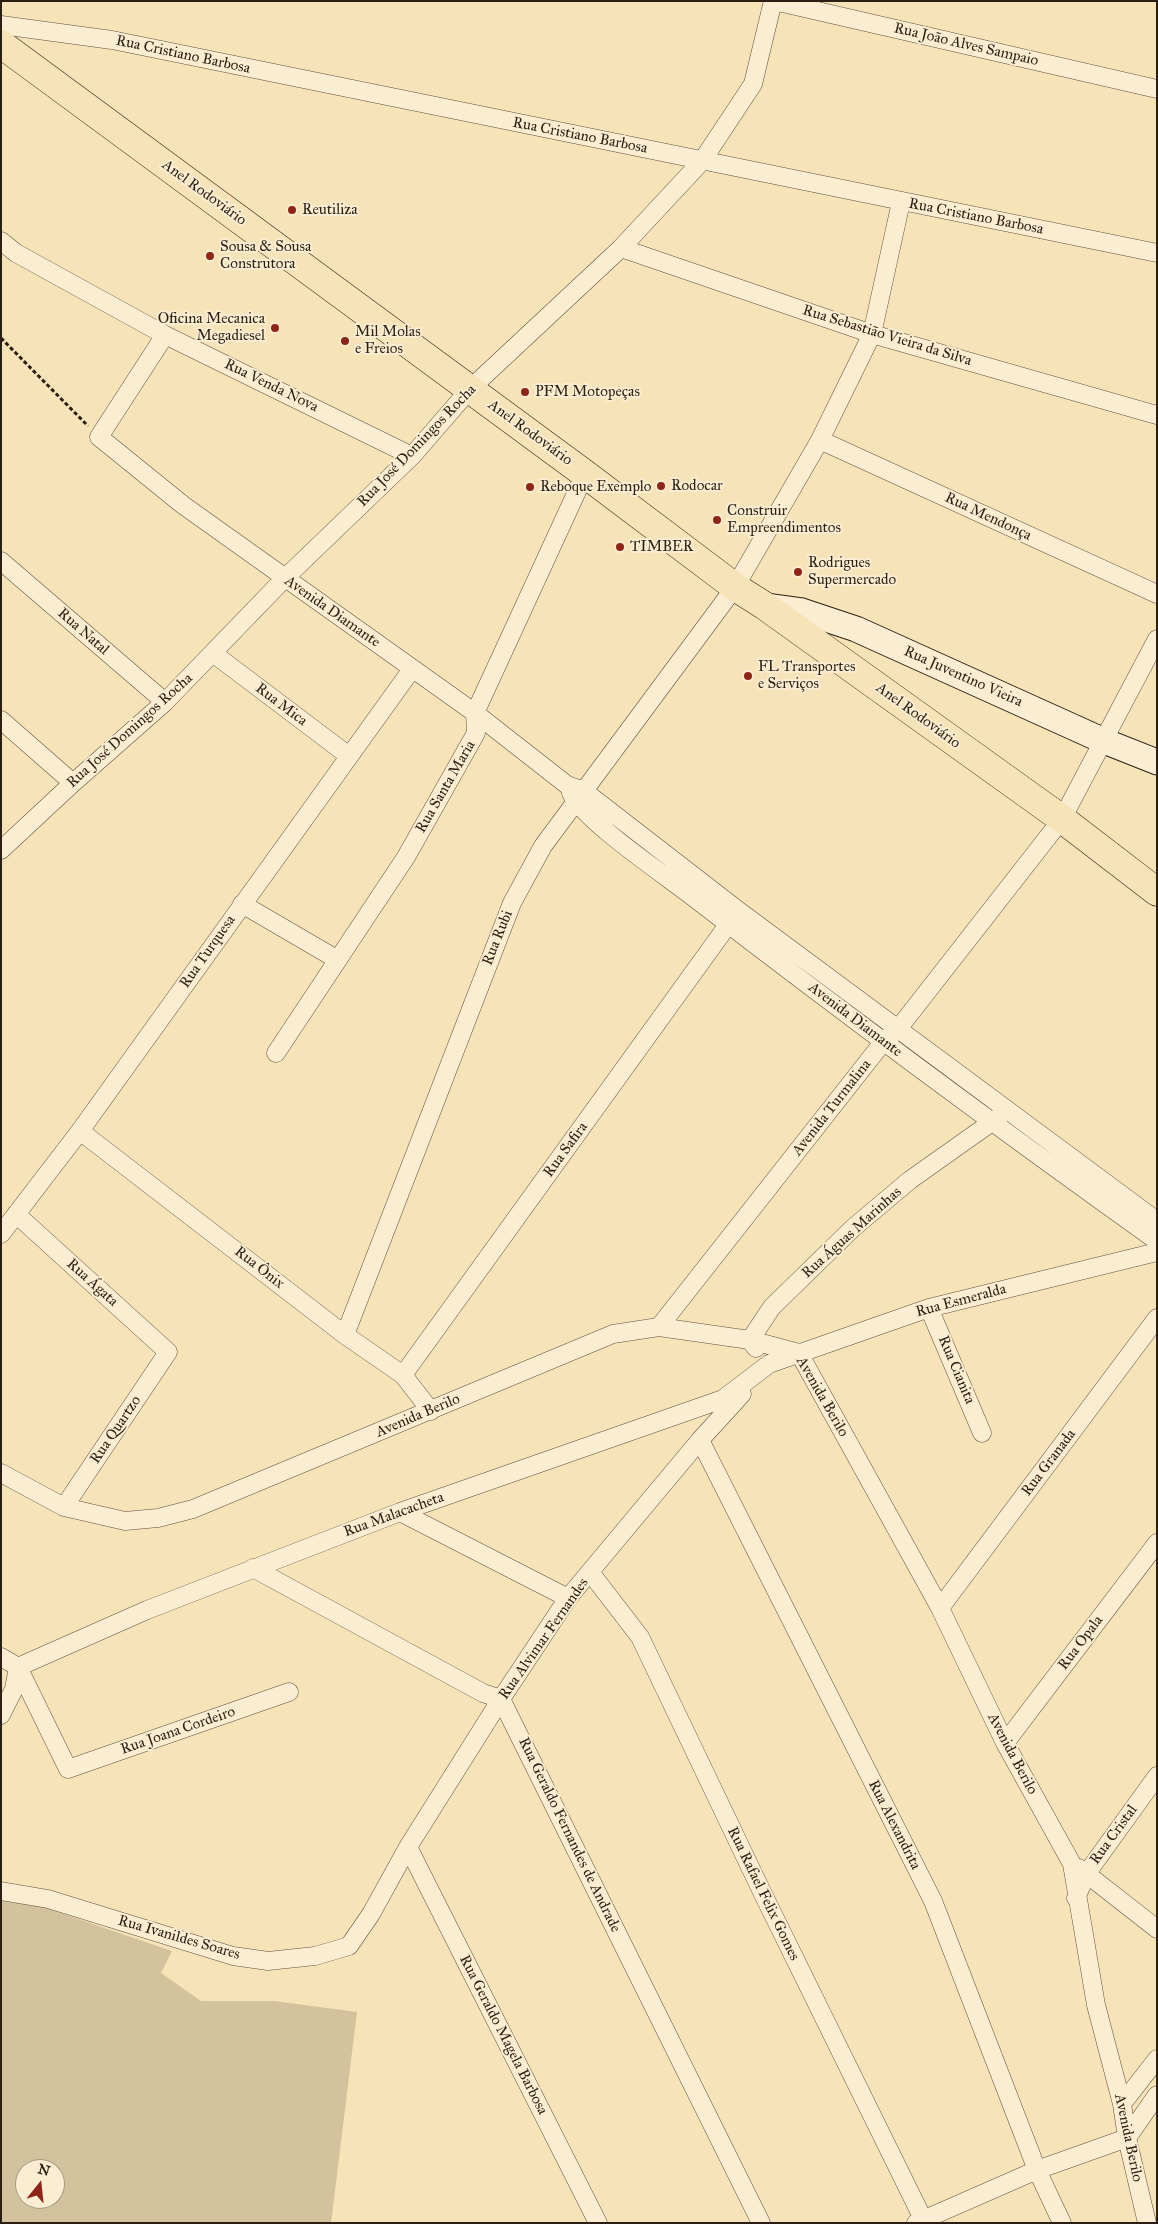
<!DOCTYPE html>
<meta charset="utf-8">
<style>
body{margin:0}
#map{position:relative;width:1158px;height:2224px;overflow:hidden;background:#f7e3b8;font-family:"IM FELL Great Primer",serif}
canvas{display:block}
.frame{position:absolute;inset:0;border:2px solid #2b1f14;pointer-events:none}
.north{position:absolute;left:15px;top:2159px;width:50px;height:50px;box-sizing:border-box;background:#faedd1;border:1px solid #a79b85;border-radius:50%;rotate:16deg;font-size:14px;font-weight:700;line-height:20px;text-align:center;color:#2b1f14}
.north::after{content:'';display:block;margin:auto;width:18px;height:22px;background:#8f2418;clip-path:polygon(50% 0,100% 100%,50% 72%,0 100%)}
</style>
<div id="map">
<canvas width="1158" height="2224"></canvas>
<div class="frame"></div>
<div class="north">N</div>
</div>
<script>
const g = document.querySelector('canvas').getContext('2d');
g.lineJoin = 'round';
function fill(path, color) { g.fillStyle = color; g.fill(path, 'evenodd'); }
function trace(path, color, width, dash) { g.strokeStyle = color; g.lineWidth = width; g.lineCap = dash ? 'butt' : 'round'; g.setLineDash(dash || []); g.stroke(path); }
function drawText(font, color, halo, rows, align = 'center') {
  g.font = font + ' "IM FELL Great Primer",serif'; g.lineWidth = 4; g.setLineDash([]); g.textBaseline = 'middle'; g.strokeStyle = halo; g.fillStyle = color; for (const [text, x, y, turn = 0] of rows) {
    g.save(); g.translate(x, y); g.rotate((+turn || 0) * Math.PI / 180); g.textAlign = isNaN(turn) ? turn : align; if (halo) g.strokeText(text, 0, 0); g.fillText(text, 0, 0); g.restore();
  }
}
fill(new Path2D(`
 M1 1897H14L172 1951 161 1973 201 2001H274L357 2012 331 2223H1ZM25 2169H55V2199H25Z`), '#d4c29c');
const street = new Path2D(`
 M774 1 1157 89
 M1 25 112 40 1157 253
 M1 241 16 253 165 335 412 456
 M621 248 872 334 1157 415
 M165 335 99 437 183 505 475 713 567 785 584 791 739 911 1157 1221
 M820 440 1157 594
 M1 561 165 702
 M214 654 349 756
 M1 720 73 783
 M571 793C584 821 665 875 693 897 846 1015 1000 1129 1157 1241
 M1 850 73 783 165 702 284 579 412 456 470 389 621 248 702 161 753 84 773 1
 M242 904 338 960
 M276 1053 406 857 476 733 475 713 585 474
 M80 1131 345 1335 403 1375 431 1411
 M16 1214 168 1352 64 1507
 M1 1234 80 1131 412 669
 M929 1308 982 1433
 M659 1327 884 1041 898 1029 1062 819 1157 639
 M345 1335 512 903 543 846 735 587 820 440 872 334 901 202
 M756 1348 750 1340 772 1307 853 1228 910 1180 999 1117
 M403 1375 735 915
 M700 1440 933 1901 1037 2170 1062 2223
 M1 1473 64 1507 125 1521 158 1518 193 1509 613 1334 659 1327 750 1340 799 1353 940 1608 1005 1743 1072 1864 1096 2005 1122 2104 1127 2138 1147 2223
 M400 1512 568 1598
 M253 1568 483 1693 501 1699 761 2223
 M590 1572 640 1637 763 1894 925 2223
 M940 1608 1157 1318
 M1 1657 18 1667 68 1769 289 1692
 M18 1667 147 1610 400 1512 723 1399 769 1364 929 1308 1157 1252
 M1 1715 14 1689 18 1667
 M1005 1743 1157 1543
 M408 1847 598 2223
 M1079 1868 1157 1929
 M1 1891 48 1899 233 1956 268 1961 315 1956 349 1946 371 1914 408 1847 501 1699 568 1598 700 1440 742 1394
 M1076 1898 1087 1873 1157 1776
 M1122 2104 1157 2059
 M916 2223 1037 2170 1127 2138 1157 2095`);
const secondary = new Path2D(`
 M765 606 802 611 856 629 1104 741 1157 762`);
const primary = new Path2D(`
 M1 44 585 474 735 587 765 606 1062 819 1157 892`);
trace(street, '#5e503d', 19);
trace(secondary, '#2b1f14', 27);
trace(primary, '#2b1f14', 29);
trace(new Path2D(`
 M1 338 88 426`), '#2b1f14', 3, [4, 2.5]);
trace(street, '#faedd1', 18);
trace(secondary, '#faedd1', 25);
trace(primary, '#f7e3b8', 28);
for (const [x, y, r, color] of [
 [292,210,5,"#8f2418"],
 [210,256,5,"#8f2418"],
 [275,328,5,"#8f2418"],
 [345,341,5,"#8f2418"],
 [525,392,5,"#8f2418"],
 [661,486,5,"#8f2418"],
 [530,487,5,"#8f2418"],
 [717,520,5,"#8f2418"],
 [620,547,5,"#8f2418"],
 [798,572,5,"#8f2418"],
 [748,676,5,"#8f2418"]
]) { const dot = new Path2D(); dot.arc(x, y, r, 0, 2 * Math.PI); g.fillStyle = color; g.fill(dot); trace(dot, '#faedd1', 2); }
drawText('15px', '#2b1f14', '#faedd1', [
 ["Rua João Alves Sampaio",966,45,13],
 ["Rua Cristiano Barbosa",183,55,12],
 ["Rua Cristiano Barbosa",580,136,11],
 ["Anel Rodoviário",204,193,36],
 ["Rua Cristiano Barbosa",976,217,11],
 ["Rua Sebastião Vieira da Silva",887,336,17],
 ["Rua Venda Nova",271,386,26],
 ["Anel Rodoviário",530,433,36],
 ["Rua José Domingos Rocha",417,446,-46],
 ["Rua Mendonça",988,517,25],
 ["Avenida Diamante",332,612,35],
 ["Rua Natal",83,632,41],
 ["Rua Juventino Vieira",963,677,24],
 ["Rua Mica",281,705,37],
 ["Anel Rodoviário",918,716,36],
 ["Rua José Domingos Rocha",130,731,-42],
 ["Rua Santa Maria",446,787,-60],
 ["Rua Rubi",498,938,-68],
 ["Rua Turquesa",208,952,-55],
 ["Avenida Diamante",855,1020,37],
 ["Avenida Turmalina",832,1108,-52],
 ["Rua Safira",566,1150,-54],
 ["Rua Águas Marinhas",852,1233,-42],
 ["Rua Ônix",259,1268,38],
 ["Rua Ágata",92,1283,42],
 ["Rua Esmeralda",961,1301,-15],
 ["Rua Cianita",956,1370,67],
 ["Avenida Berilo",822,1397,60],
 ["Avenida Berilo",418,1416,-23],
 ["Rua Quartzo",116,1430,-56],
 ["Rua Granada",1049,1463,-53],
 ["Rua Malacacheta",394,1515,-20],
 ["Rua Alvimar Fernandes",544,1639,-55],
 ["Rua Opala",1081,1643,-53],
 ["Rua Joana Cordeiro",178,1731,-19],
 ["Avenida Berilo",1012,1754,62],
 ["Rua Alexandrita",894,1825,63],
 ["Rua Geraldo Fernandes de Andrade",569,1835,64],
 ["Rua Cristal",1114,1835,-54],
 ["Rua Rafael Felix Gomes",763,1894,64],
 ["Rua Ivanildes Soares",179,1938,16],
 ["Rua Geraldo Magela Barbosa",503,2035,63],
 ["Avenida Berilo",1128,2138,78]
]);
drawText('15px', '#2b1f14', '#faedd1', [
 ["Reutiliza",302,210],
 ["Sousa & Sousa",220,247],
 ["Construtora",220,264],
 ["Oficina Mecanica",265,319,"right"],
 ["Megadiesel",265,336,"right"],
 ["Mil Molas",355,332],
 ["e Freios",355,349],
 ["PFM Motopeças",535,392],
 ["Rodocar",671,486],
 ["Reboque Exemplo",540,487],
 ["Construir",727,511],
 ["Empreendimentos",727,528],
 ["TIMBER",630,547],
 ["Rodrigues",808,563],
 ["Supermercado",808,580],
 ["FL Transportes",758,667],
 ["e Serviços",758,684]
], 'left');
</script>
